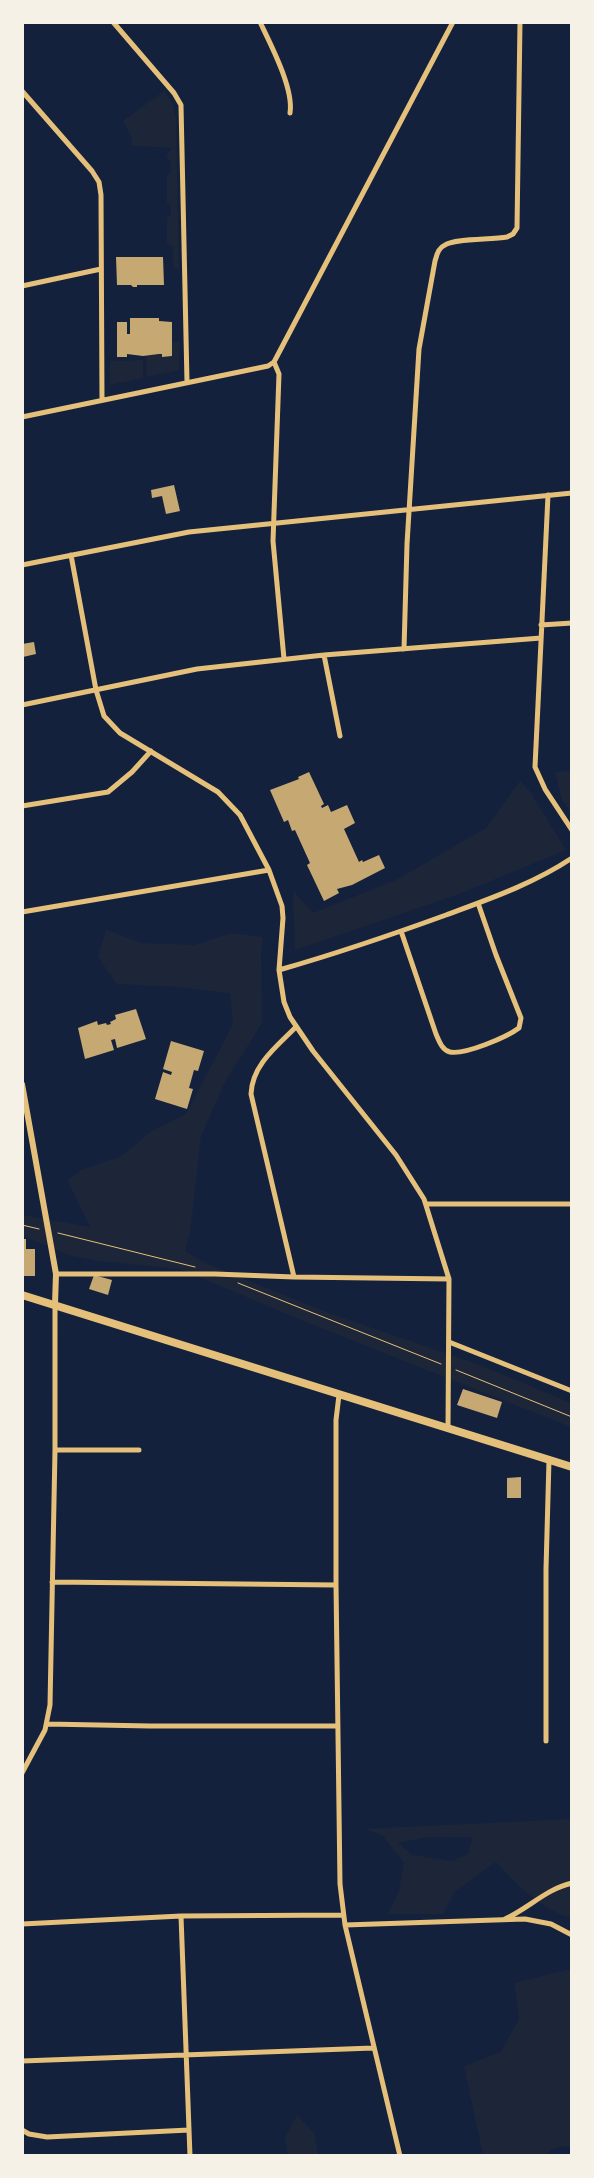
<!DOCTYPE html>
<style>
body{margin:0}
#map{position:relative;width:594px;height:2178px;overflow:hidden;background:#14213d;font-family:Helvetica,sans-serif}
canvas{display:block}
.frame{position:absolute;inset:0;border:24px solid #f6f1e7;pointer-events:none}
</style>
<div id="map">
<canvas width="594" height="2178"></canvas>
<div class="frame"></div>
</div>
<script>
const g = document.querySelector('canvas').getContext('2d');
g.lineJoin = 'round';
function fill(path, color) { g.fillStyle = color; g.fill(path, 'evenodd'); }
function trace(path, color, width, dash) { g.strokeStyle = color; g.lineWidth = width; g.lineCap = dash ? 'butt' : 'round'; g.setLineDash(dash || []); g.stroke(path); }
fill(new Path2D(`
 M164 91 172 103 176 119 179 269H174L173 248 167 243V218L171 215V204L167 203V176L171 171V162L166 157 172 148 134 146 131 145 132 138 123 121Z
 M180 341 179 370 147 377 146 355 162 354V357L172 356V342Z
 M143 360V378L110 385V361Z
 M571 771H572L571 813 562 800 555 772Z
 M520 781 529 790 566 850 459 894 295 950 293 890 313 913 396 880 486 828Z
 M106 930 142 943 167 944 195 945 231 933 263 937 261 954 262 1023 225 1082 201 1136 190 1233 185 1251 205 1263 326 1312 480 1365 571 1403V1427L306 1322 180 1269 99 1261 68 1255 23 1236 22 1215 90 1227 68 1181 81 1170 122 1156 150 1132 186 1114 233 1024 230 993 176 987 117 984 98 957Z
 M571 1819V1918C539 1908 518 1886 496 1862L454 1892 443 1914H388L399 1891 404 1863 382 1835 364 1829ZM428 1837H473L468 1854 452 1861 412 1855 398 1843Z
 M571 1969V2146L554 2148 546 2155H483L464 2066 501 2052 519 2019 515 1983Z
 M297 2115 314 2133 318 2155H288L285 2137Z`), '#1d2539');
fill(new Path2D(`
 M116 257H163L164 285H137V287H133L131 285H117Z
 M130 318H159V321L172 322V356L162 357V354H159L143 356 127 354V357H117V322H127V334H130Z
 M174 485 180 511 166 514 162 496 152 498 151 490Z
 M34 642 36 654 23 657 22 644Z
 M309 772 324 804 321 806 322 808 328 805 331 812 347 805 355 823 344 829 359 862 362 860 363 862 379 855 385 868 352 885 337 889 339 893 324 901 307 865 310 863 295 830 292 831 288 820 284 822 270 790 299 779 298 777Z
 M136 1009 146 1039 117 1048 115 1039 111 1040 114 1050 85 1059 78 1028 97 1021 98 1025 106 1023 107 1025 111 1024 110 1022 116 1019 115 1015Z
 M171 1041 204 1051 198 1071 194 1070 189 1088 193 1089 187 1109 155 1099 163 1072 171 1075 172 1072 163 1069Z
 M22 1239H26V1249H35V1276H24Z
 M94 1275 112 1280 108 1295 89 1289Z
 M463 1389 502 1402 497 1418 457 1405Z
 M521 1477V1498H507V1478Z`), '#c6a872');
trace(new Path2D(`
 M22 1225 39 1229
 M58 1233 195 1267
 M238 1283 441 1364
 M456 1370 572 1417`), '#e5c07b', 1);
trace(new Path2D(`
 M113 22 174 93 181 105 187 382
 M260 22C271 45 294 89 290 113
 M22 91 92 171 99 182 101 195 102 400
 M22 286 101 269
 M274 362 279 374 273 541 284 659
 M22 417 268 366 274 362 453 22
 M548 495 535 767 545 789 572 830
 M71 555 96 690 104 716 120 733 218 792 240 815 269 870 282 906 283 918 279 970 284 1002 290 1017 313 1051 396 1155 424 1199 449 1279 448 1428
 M22 565 189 532 572 493
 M541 625 572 623
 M404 649 407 544 419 349 435 261C437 255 438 248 445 245 455 238 492 240 507 237L513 234 517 228 520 22
 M324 655 340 736
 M22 705 197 669 324 655 541 638
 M22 806 108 792 132 772 151 751
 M22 912 269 870
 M401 931 436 1034C439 1041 442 1050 450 1052 465 1055 507 1037 519 1028L521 1018 496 955 478 903
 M279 970C335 954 391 935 446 915 489 899 533 884 572 858
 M426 1204H572
 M56 1274H215L294 1277 449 1279
 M294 1277 251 1094C252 1065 277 1046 296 1027
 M449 1342 572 1391
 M339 1395 336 1420V1585L340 1884 345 1925 400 2156
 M55 1450H139
 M52 1582 336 1585
 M47 1724 150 1726H338
 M546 1741V1569L549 1460
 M22 1773 45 1730 50 1705 55 1450V1304
 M181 1916 190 2156
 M505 1919C529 1908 546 1889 572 1883
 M22 1924 181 1916 343 1915
 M345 1925 525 1919 551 1924 572 1935
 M22 2061 373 2048
 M22 2130 29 2134 47 2137 189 2130`), '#e5c07b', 5);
trace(new Path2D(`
 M22 1084 56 1274 55 1304`), '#e5c07b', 6);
trace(new Path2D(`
 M22 1295 572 1467`), '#e5c07b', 8);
</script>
